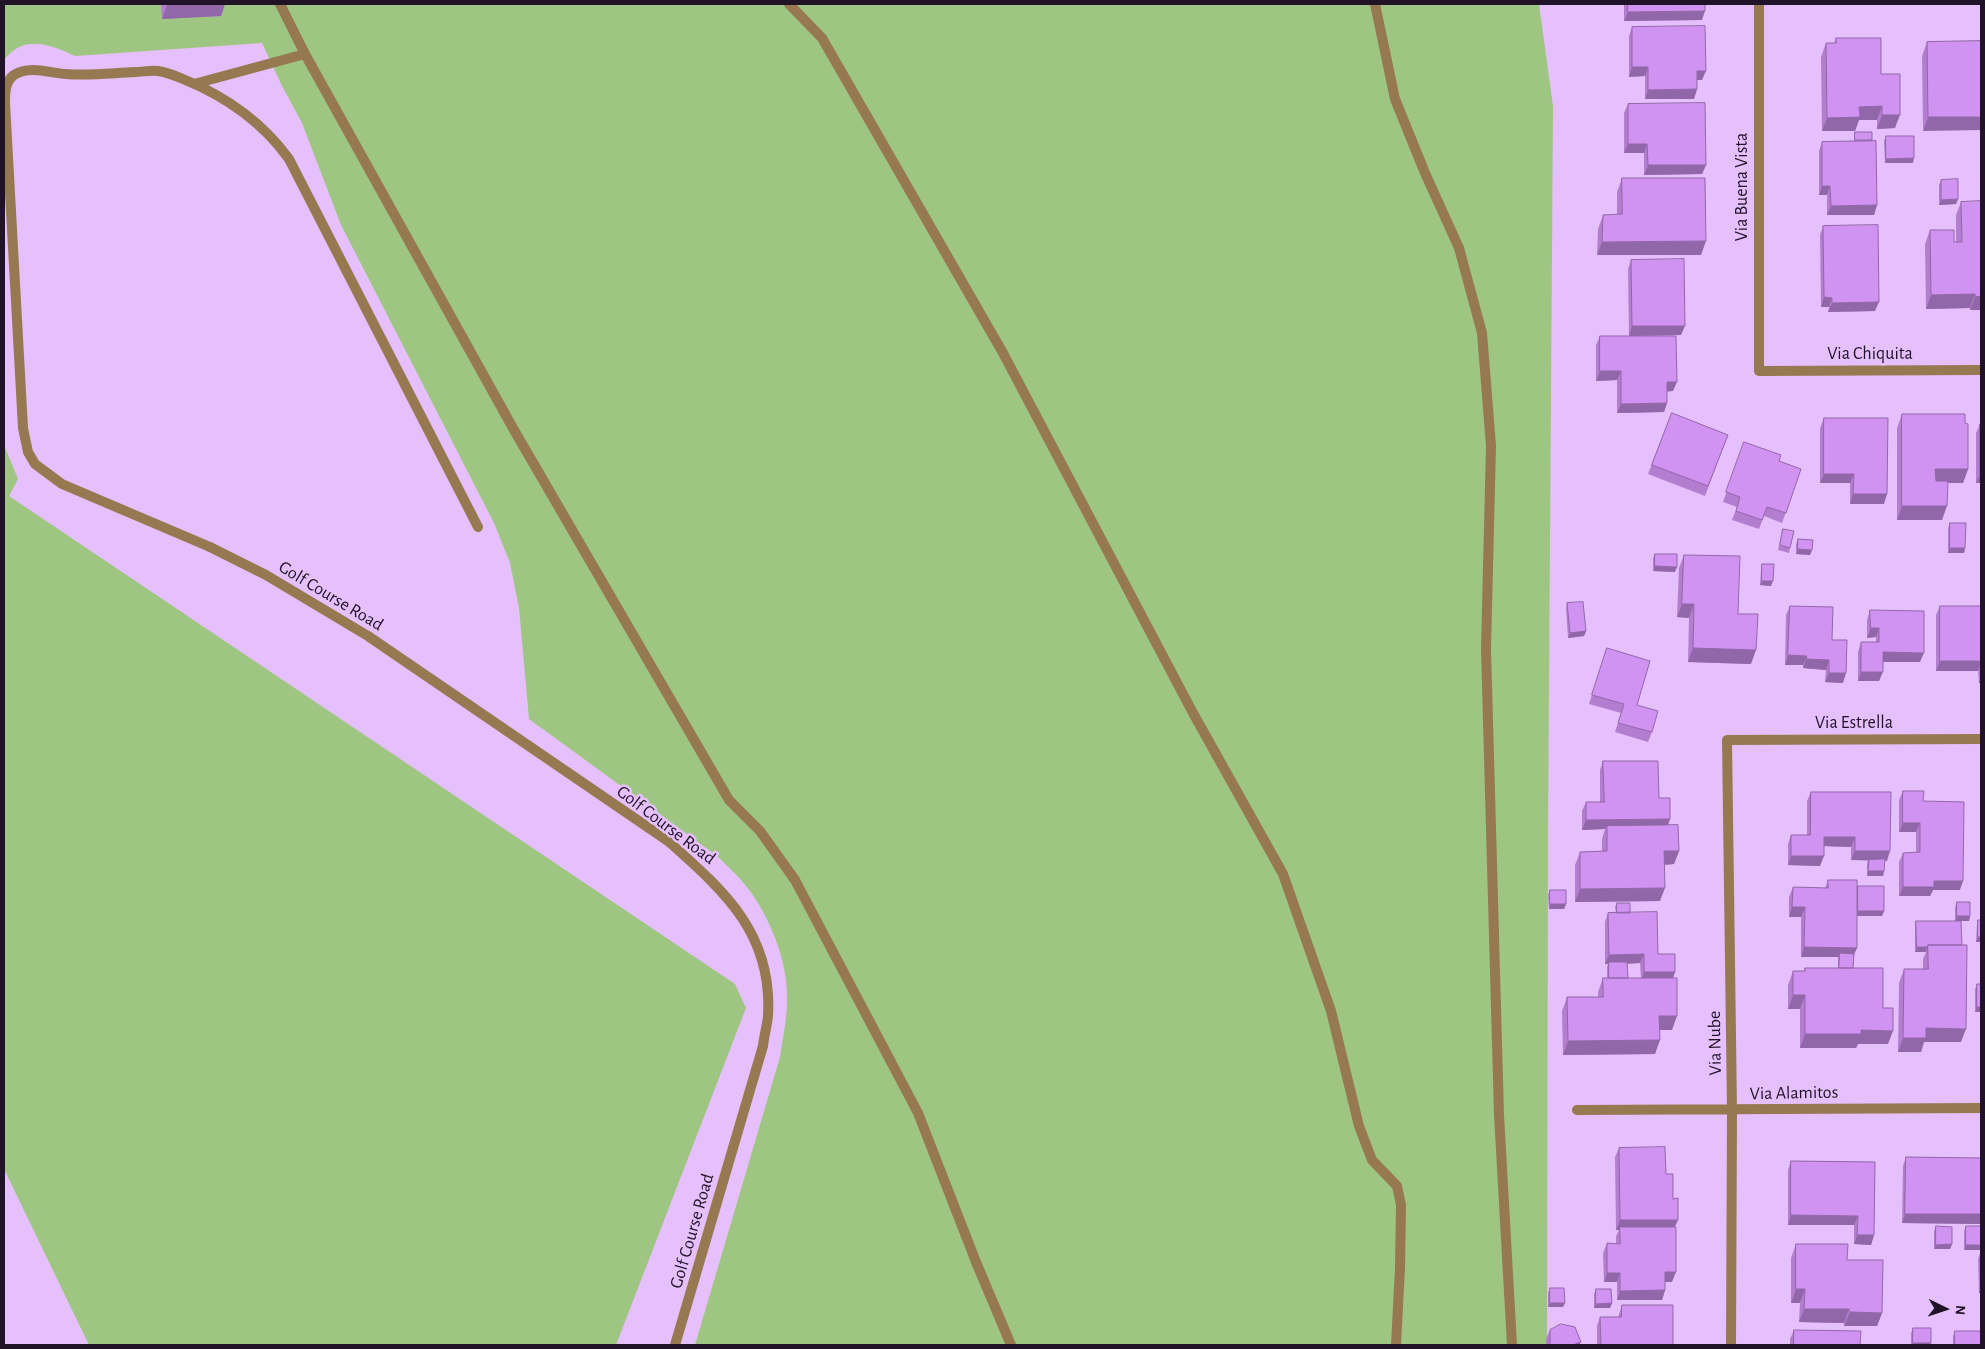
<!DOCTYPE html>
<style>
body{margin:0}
#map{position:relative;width:1985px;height:1349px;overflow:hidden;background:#e6c0fc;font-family:"Alegreya Sans",sans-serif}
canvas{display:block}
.frame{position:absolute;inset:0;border:5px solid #201227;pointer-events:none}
.north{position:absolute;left:1920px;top:1284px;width:50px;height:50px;-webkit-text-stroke:4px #e6c0fc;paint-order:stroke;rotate:94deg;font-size:14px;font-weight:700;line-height:20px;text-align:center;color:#201227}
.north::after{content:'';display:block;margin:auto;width:18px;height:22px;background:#201227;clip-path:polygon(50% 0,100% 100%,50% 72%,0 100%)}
</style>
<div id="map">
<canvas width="1985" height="1349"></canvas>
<div class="frame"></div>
<div class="north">N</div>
</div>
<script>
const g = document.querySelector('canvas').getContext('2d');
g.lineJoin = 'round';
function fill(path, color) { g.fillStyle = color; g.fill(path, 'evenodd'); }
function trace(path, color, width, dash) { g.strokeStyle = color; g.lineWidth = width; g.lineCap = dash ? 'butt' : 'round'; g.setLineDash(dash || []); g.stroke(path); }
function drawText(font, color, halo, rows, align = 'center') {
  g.font = font + ' "Alegreya Sans",sans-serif'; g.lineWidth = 5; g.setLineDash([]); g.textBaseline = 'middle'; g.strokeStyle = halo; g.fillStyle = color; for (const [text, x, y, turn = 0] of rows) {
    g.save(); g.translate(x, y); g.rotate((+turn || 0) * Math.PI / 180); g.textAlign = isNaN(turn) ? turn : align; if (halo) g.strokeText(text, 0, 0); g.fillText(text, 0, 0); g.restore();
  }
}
fill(new Path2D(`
 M4 4H1539L1553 106 1548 834 1547 1345H695L780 1057C783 1036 788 1014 787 992 786 955 766 908 741 880 734 872 725 864 717 856L529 719 519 608 510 563 494 523 341 225 302 123 282 86 262 43 75 56C50 44 23 34 4 60Z
 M4 445 18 479 9 496 735 984 746 1008 616 1345H89L4 1169Z`), '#9ec682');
trace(new Path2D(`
 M789 4 822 38 1003 353 1193 713 1283 874 1331 1011 1359 1126 1372 1160 1397 1186 1401 1205 1400 1268 1396 1345
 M1375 4 1395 99 1425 173 1459 248 1482 333 1491 446 1486 649 1499 1115 1512 1345
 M305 54 514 430 729 800 760 831 795 880 918 1113 976 1262 1011 1345
 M194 84 305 54 280 4
 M210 547 62 484 35 464 28 452 23 428 5 103C5 94 5 81 14 75 30 65 49 73 66 74 89 76 112 73 135 72 142 72 151 70 158 71 166 72 176 76 183 79 225 96 263 123 289 159L478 527`), '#967851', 10);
trace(new Path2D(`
 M1759 4V371L1981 370
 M210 547 266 575 368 636 668 841C724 891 773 933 768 1016 767 1026 764 1036 763 1046L675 1345
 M1577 1110 1981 1108
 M1731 1345 1732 1110 1727 740 1981 739`), '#967851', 10);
fill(new Path2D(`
 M161 4H225L221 16 162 19Z
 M1624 4H1705L1702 20 1624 21Z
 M1632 27 1702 80H1697V89L1694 99H1645V76L1629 77V36Z
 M1836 38 1881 74 1895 128 1877 129V120H1859L1855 131H1822L1821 57 1826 43H1834Z
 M1981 41 1923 131 1922 56 1927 42Z
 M1628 104 1706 165 1702 174 1644 175V153H1624V113Z
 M1855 132 1872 140 1877 205 1874 215H1827V195H1819V151L1822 142 1854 141V137Z
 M1886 136 1913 163H1885L1884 141Z
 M1622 178 1701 255H1597L1598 229 1603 215H1617V192Z
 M1941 180 1958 199 1956 204 1939 205V185Z
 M1961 202 1981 310H1970V308L1926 309 1925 244 1930 230 1954 242H1956V215Z
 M1823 226 1875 311 1828 312 1829 307H1821L1820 235Z
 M1631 260 1681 335 1629 336 1628 269Z
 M1600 336 1673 391H1667V403L1664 412 1617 413V380L1596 381V345Z
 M1672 413 1728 435 1705 496 1648 474Z
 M1902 414 1965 423 1968 469 1963 483H1948L1942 520H1897V428Z
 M1824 418 1884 504H1850V483H1820V428Z
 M1980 424H1981V483H1976V433Z
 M1744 442 1779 461 1801 469 1782 523 1764 516 1759 529 1732 520 1737 507 1723 502Z
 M1950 523 1965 548 1964 553H1948V528Z
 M1783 529 1790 548 1789 553 1778 550Z
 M1798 539 1812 550 1810 555 1796 554V544Z
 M1655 554 1675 572 1653 571V558Z
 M1684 555 1738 614 1751 664 1688 662 1689 618 1677 617 1679 568Z
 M1762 564 1771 586 1760 585 1761 569Z
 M1567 603 1586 631 1584 636 1568 638 1566 608Z
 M1790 606 1832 640 1843 683 1825 682 1826 670 1803 668V665H1785L1786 615Z
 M1940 606H1981V683H1979L1978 671H1936V615Z
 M1870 610 1920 662H1883L1879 681H1858V652L1861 642H1876V637L1867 638V620Z
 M1607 648 1652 732 1648 742 1615 732 1621 713 1589 704Z
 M1603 761 1659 798 1670 819 1668 825 1679 851 1674 864 1665 865 1660 901 1575 902V865L1580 852 1602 851V839L1605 829 1582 830V811L1586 802H1600V770Z
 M1903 791 1923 801 1960 890H1933L1930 896H1899V862L1903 853 1916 852V832H1899V800Z
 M1811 792 1887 861H1884V871L1883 876H1867V864L1868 860H1851V847L1824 846 1820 866 1788 865V844L1791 835H1807V801Z
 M1828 880 1857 889 1858 886 1884 911 1882 916H1857L1853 968 1883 1008 1888 1044H1858L1856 1048H1800V1009H1788V985L1793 971H1804L1805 968H1838V957H1801V917H1789V897L1793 887 1825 888Z
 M1550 890 1566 904 1564 909H1549L1548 895Z
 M1957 902 1970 916 1969 921H1961V1042H1924L1921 1052H1898L1899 983 1904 969H1923V959L1926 952H1915V926L1916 921H1955V907Z
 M1617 903 1630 913 1658 954 1675 972 1673 978 1672 1030H1660L1655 1054 1563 1055 1562 1011 1567 997H1598V992L1603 978H1607V967L1608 964H1605V922L1608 913H1616L1615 907ZM1640 963 1641 978H1628L1627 964Z
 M1978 920H1981V942H1976L1977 924Z
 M1977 984H1981V1009L1980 1012H1975V989Z
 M1619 1148 1666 1174 1673 1199 1675 1227 1672 1282H1665V1290L1662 1300H1617V1282H1604L1603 1253 1607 1243 1616 1244V1236L1619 1230H1616L1615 1157Z
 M1906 1157 1981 1158V1224L1902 1223 1903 1166Z
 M1791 1161 1875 1162 1874 1235 1871 1245 1854 1244V1225H1788V1170Z
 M1936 1226 1952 1244 1950 1249H1934V1231Z
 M1966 1226H1981L1964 1250V1231Z
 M1796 1244 1847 1260 1882 1313 1877 1326H1844V1323L1799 1322 1800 1303H1791V1258Z
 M1981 1251V1293H1979L1978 1259Z
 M1550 1288 1563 1307H1548V1293Z
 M1596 1289 1612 1303 1610 1308H1594V1294Z
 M1622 1305 1673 1345H1597V1326L1600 1317H1618Z
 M1913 1328 1930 1345H1911V1333Z
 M1550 1330 1579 1345H1546V1339Z
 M1794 1330 1860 1345H1790V1339Z
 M1955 1331 1981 1345H1953V1336Z`), '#b37ecf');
fill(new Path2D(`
 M192 4H225L221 16 162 19 167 5Z
 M1705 11 1702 20 1624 21 1628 12Z
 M1632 67H1648L1645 76 1629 77Z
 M1697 71H1706L1702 80H1693Z
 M1697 89 1694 99H1645L1648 90Z
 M1882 106 1877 120H1859L1855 131H1822L1827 118 1859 107Z
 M1882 115H1900L1895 128 1877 129Z
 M1928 117H1981V130L1923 131Z
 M1628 144H1647L1644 153H1624Z
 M1914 158 1913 163H1885L1886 159Z
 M1648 165H1706L1702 174 1644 175Z
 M1822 186H1830L1827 195H1819Z
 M1958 199 1956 204 1939 205 1941 200Z
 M1877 205 1874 215H1827L1831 206Z
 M1706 241 1701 255H1597L1602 242Z
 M1975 294 1970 308 1926 309 1931 295Z
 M1981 296V310H1970L1975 297Z
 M1824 297 1832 298 1829 307H1821Z
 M1879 302 1875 311 1828 312 1832 303Z
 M1632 326H1685L1681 335 1629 336Z
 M1600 371H1621L1617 380 1596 381Z
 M1667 382H1677L1673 391 1664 392Z
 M1667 403 1664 412 1617 413 1621 404Z
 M1935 469H1968L1963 483H1930Z
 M1824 474H1854L1850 483H1820Z
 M1980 474H1981V483H1976Z
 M1853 494H1887L1884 504H1850Z
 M1902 506H1947L1942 520H1897Z
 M1950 548H1965L1964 553H1948Z
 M1798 549 1812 550 1810 555 1796 554Z
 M1655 566 1677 567 1675 572 1653 571Z
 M1762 581H1773L1771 586 1760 585Z
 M1682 604H1694L1689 618 1677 617Z
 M1871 628H1879L1876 637 1867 638Z
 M1586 631 1584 636 1568 638 1570 633Z
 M1693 648 1756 650 1751 664 1688 662Z
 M1883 652 1924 653 1920 662H1879Z
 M1788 655 1807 656 1803 665H1785Z
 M1806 659 1829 660 1826 670 1803 668Z
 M1940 661H1981V663L1978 671H1936Z
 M1861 672H1883L1879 681H1858Z
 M1829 673H1846L1843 683 1825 682Z
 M1981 676V683H1979Z
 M1670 819 1666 829 1607 826 1605 829 1582 830 1586 820Z
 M1903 823H1920L1916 832H1899Z
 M1824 837H1855L1851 847 1821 846Z
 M1664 851H1679L1674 864 1659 865Z
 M1855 851H1890L1887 861 1851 860Z
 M1791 856H1824L1820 866 1788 865Z
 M1868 871H1884L1883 876H1867Z
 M1934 881H1963L1960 890H1933L1930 896H1899L1903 887Z
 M1665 888 1660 901 1575 902 1580 889Z
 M1550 904H1566L1564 909H1549Z
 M1792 907H1805L1801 917H1789Z
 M1858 911H1884L1882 916H1856Z
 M1957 916H1970L1969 921H1955Z
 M1978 937H1981V942H1976Z
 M1804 947 1857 948 1853 957 1840 953 1838 957H1801Z
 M1917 947H1927L1926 952H1915Z
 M1644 954 1640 963 1609 964V962L1608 964H1605L1609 955Z
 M1644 972H1675L1672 981H1641Z
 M1793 995H1805L1800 1009H1788Z
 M1977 1007H1981L1980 1012H1975Z
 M1659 1016H1677L1672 1030H1654Z
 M1926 1028 1966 1029 1961 1042H1924L1921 1052H1898L1903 1038Z
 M1861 1030 1893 1031 1888 1044H1858L1856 1048H1800L1805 1034Z
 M1660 1040 1655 1054 1563 1055 1568 1041Z
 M1905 1214H1981V1224L1902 1223Z
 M1791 1215 1858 1216 1854 1225H1788Z
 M1620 1220H1678L1674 1229 1620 1227 1619 1230H1616Z
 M1857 1235H1874L1871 1245 1854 1244Z
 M1952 1244 1950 1249H1934L1936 1245Z
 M1966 1245H1981V1250H1964Z
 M1665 1272H1676L1672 1282H1662Z
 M1607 1273H1620L1617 1282H1604Z
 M1981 1286V1293H1979Z
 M1796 1289H1805L1800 1303H1791Z
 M1665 1290 1662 1300H1617L1620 1291Z
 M1550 1303H1565L1563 1307H1548Z
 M1612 1303 1610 1308H1594L1596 1304Z
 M1804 1309H1849L1844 1323 1799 1322Z
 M1850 1312 1882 1313 1877 1326H1844Z
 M1581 1342 1579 1345H1575V1344Z
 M1913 1343H1931L1930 1345H1912Z`), '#9267a9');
const building = new Path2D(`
 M167 4H192L167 5Z
 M1628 4H1705V11L1628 12Z
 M1705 26 1706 71H1697V89L1648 90V67H1632V27Z
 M1836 38H1881V74H1900V115H1882V106L1859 107 1860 117 1827 118 1826 43H1836Z
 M1981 41V117H1928L1927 42Z
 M1705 103 1706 165H1648L1647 144H1628V104Z
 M1855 132H1872V140H1855Z
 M1886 136H1914V158L1886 159Z
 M1876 141 1877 205 1831 206 1830 186H1822V142Z
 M1622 178H1705L1706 241 1602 242 1603 215 1622 214Z
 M1958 179V199L1941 200V180Z
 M1981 201V296L1975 297V294L1931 295 1930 230H1954V242H1962L1961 202Z
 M1878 225 1879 302 1832 303V298L1824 297 1823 226Z
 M1684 259 1685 326H1632L1631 260Z
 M1600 336H1676L1677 382H1667V403L1621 404V371H1600Z
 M1672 413 1728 435 1708 486 1652 465Z
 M1902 414H1965V423L1968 424V469H1935L1936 481H1948L1947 506H1902Z
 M1824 418H1888L1887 494H1853L1854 474H1824Z
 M1980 424H1981V474H1980Z
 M1744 442 1781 455 1779 461 1801 469 1786 513 1767 507 1762 520 1736 511 1740 497 1726 492Z
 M1950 523H1966L1965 548H1950Z
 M1783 529 1794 531 1790 548 1780 545Z
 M1798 539 1813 540 1812 550 1798 549Z
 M1655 554H1677V567L1655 566Z
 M1684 555 1740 556 1738 614H1758L1756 650 1693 648 1694 604H1682Z
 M1762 564H1774L1773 581H1762Z
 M1583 602 1586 631 1570 633 1567 603Z
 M1790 606 1833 607 1832 640H1847L1846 673H1829V660L1806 659 1807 656 1788 655Z
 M1940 606H1981V661H1940Z
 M1870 610 1924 611V653L1883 652V672H1861V642H1879V628H1871Z
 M1607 648 1650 661 1637 705 1658 711 1652 732 1618 723 1624 704 1592 695Z
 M1603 761H1658L1659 798H1670V819L1586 820V802H1604Z
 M1903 791H1924L1923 801 1964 802 1963 881H1934V887H1903V853L1920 852V823H1903Z
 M1811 792H1891L1890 851H1855V837H1824V856H1791V835H1810Z
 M1678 825 1679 851H1664L1665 888 1580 889V852L1607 851V826Z
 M1885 859 1884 871H1868L1869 860Z
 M1828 880H1857V948L1804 947 1805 907H1792L1793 887 1828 888Z
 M1858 886H1884V911H1858Z
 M1550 890H1566V904H1550Z
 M1957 902H1970V916H1957Z
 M1617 903H1630V913H1617Z
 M1657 912 1658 954H1675V972H1644V954L1609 955 1608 913Z
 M1978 920H1981V937H1978Z
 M1916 921H1961L1962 945H1928L1927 947H1917Z
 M1928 945H1967L1966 1029 1926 1028V1038H1903L1904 969H1928Z
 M1840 953 1854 954 1853 968H1839Z
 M1609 962H1627L1628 978H1609Z
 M1805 968H1883V1008H1893V1031L1861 1030V1034H1805V995H1793V971H1805Z
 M1603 978H1677V1016H1659L1660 1040 1568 1041 1567 997H1603Z
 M1977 984H1981V1007H1977Z
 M1665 1147 1666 1174H1673V1199L1678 1198V1220H1620L1619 1148Z
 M1906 1157 1981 1158V1214H1905Z
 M1791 1161 1875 1162 1874 1235H1857L1858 1216 1791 1215Z
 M1936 1226 1952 1227V1244L1936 1245Z
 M1966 1226H1981V1245H1966Z
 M1620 1227H1676V1272H1665V1290L1620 1291V1273H1607V1243L1620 1244Z
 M1796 1244H1848L1847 1260H1883L1882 1313 1850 1312 1849 1309H1804L1805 1289H1796Z
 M1550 1288H1564L1565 1303H1550Z
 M1596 1289H1611L1612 1303 1596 1304Z
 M1622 1305H1673V1345H1601L1600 1317H1621Z
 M1561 1324 1575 1327 1581 1342 1575 1344 1576 1345H1550V1330Z
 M1913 1328H1931V1343H1913Z
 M1794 1330 1861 1331 1860 1345H1794Z
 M1955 1331H1981V1345H1955Z`);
fill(building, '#d093f1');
trace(building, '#9267a9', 1);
drawText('18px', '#201227', '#e6c0fc', [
 ["Via Buena Vista",1742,187,-90],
 ["Via Chiquita",1870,354],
 ["Golf Course Road",331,596,31],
 ["Via Estrella",1854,723],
 ["Golf Course Road",666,825,37],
 ["Via Nube",1715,1043,-91],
 ["Via Alamitos",1794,1093,-1],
 ["Golf Course Road",692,1231,-74]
]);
</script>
